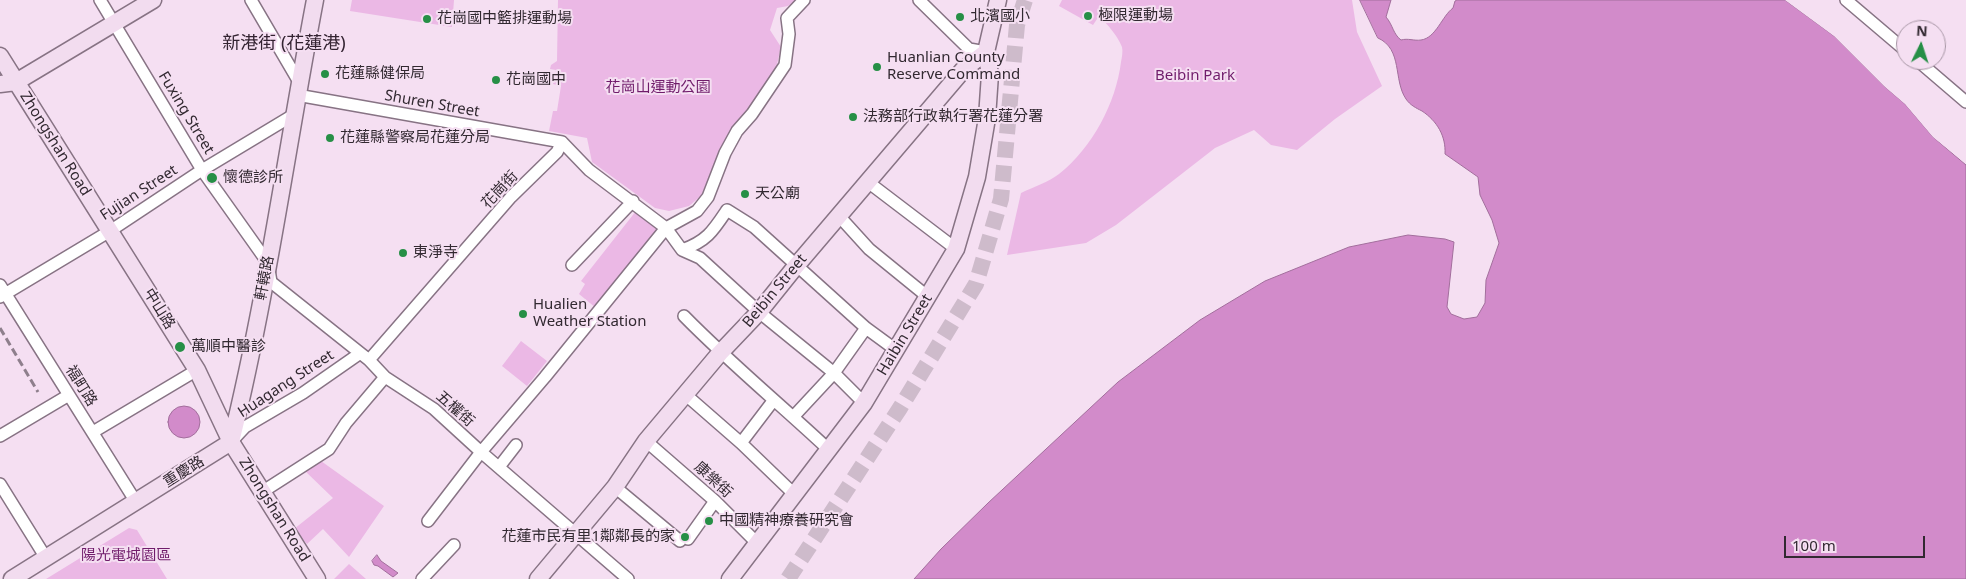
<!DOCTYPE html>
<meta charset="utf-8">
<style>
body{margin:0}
#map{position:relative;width:1966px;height:579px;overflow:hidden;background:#f5dff2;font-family:"Noto Sans",sans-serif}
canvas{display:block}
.north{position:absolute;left:1896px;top:20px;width:50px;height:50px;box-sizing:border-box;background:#f5dff2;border:1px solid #a796a5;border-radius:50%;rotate:4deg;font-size:14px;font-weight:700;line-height:20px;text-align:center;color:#322931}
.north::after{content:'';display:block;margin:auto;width:18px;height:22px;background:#268f46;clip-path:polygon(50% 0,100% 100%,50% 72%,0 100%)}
.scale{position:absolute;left:1784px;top:536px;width:141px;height:22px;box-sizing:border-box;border:2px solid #322931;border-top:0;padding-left:6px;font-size:15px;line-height:18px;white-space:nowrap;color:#322931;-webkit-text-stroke:4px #f5dff2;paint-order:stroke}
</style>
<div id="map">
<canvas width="1966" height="579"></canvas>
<div class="north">N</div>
<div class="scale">100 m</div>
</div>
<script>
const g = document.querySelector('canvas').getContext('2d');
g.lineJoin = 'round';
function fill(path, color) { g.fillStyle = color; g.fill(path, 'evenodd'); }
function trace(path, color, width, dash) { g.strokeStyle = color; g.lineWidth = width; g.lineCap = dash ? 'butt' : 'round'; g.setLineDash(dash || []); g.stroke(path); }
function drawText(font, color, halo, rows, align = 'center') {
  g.font = font + ' "Noto Sans","Noto Sans TC",sans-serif'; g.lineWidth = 4; g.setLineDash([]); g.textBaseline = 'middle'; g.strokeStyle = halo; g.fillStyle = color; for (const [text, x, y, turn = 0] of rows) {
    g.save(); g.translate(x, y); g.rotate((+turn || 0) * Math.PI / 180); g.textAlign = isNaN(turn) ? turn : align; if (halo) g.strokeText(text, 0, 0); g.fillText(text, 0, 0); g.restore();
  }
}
fill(new Path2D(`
 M352 0H454L452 27 350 11Z
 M558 0H797L788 6 777 8 770 30 781 47 775 73 719 153 701 196 689 206 669 211 655 208 592 162 587 138 549 131 553 111H557L561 86 553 84 556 70 550 69 551 65 557 61Z
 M1062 0H1352L1357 32 1382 86 1335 119 1297 150 1271 145 1254 130 1215 148 1116 225 1086 243 1007 255 1021 193C1033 187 1049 182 1059 174 1092 148 1116 103 1121 62 1122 57 1123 51 1122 47 1117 35 1108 25 1099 16L1093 25 1059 6Z
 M636 211 660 229 596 308 579 294 585 284 581 281Z
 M521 341 547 361 527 386 502 366Z
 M321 461 384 506 349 557 323 529 307 544 294 529 333 498 305 471Z
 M129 528 137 530 167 579H46Z
 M349 564 366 579H334Z`), '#ebb8e5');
const water = new Path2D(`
 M1360 0H1391L1386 17C1393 25 1393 34 1401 40 1408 38 1414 41 1421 40 1436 38 1442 16 1453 8L1455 1 1457 0H1785L1834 36 1884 86 1905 104 1933 137 1966 165V579H914L941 549 988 503 1118 382 1200 320 1265 281 1349 247 1408 235 1445 239 1454 242 1447 307 1451 314 1464 319 1477 317 1485 303 1486 280 1499 243 1492 220 1480 195 1478 177 1445 154C1446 136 1437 121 1422 111 1416 108 1410 105 1406 99 1393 80 1403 49 1378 38Z
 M168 422a16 16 0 1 1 32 0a16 16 0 1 1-32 0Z
 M377 555 381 561 398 573 393 577 378 566 374 565 372 561Z`);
fill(water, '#d28bca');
trace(water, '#a26e9c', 1);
fill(new Path2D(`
 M1785 0H1789L1835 34 1885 84 1907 102 1935 136 1966 161V164L1933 137 1905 104 1884 86 1834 36Z`), '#f5dff2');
trace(new Path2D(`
 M788 579 900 408 976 284 1001 199 1017 25 1025 0`), '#cebbcb', 16, [16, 8]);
const street = new Path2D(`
 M100 0 202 170 268 263 271 282 369 360 385 377 434 409 481 452 628 579
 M251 0 299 82
 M919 0 969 49 986 52
 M1846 0 1906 51
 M1917 60 1966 102
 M297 95 562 142
 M562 142 589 170 666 228 682 250 700 258 759 312 834 373 864 403
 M868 182 956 249
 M839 216 869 249 928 297
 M682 250C707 241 713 231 727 210L754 227 866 328 896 350
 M572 265 633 201
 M0 285 136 502
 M0 297 110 231 202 170 295 114
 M684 316C730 363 780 404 828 449
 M369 360 511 197 557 152 562 142
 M686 395 741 443 795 495
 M794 416 834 373 866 328
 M93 432 197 370
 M0 436 69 395
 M646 441 715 501 758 544
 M231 442 245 427 303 393 359 354
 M741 443 773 401
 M499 467 516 445
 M0 484 46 558
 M615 487 680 541
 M262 492 329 449 346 423 385 377
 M428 521 481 452 545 377 666 228 697 211 708 197 725 153 737 131 752 114 785 65 789 34 787 18 804 0
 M688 539 715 501
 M422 579 454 545`);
const secondary = new Path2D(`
 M0 56 197 370 231 442 317 579
 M0 84 16 82 153 0
 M231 442C267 296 287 147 315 0
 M12 579 231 442
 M538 579 615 487 646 441 720 353 759 312 796 266 963 70 986 52 998 0
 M730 579 864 403 956 249 977 177 987 118 990 74 986 52`);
trace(street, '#877384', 14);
trace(secondary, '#877384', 19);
trace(street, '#fff', 11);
trace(secondary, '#f2dcef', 16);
trace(new Path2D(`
 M0 328 38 392`), '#8e7f8c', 3, [8, 4]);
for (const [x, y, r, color] of [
 [1088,16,5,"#268f46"],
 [960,17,5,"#268f46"],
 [427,19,5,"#268f46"],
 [877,67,5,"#268f46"],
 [325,74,5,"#268f46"],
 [496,80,5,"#268f46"],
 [853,117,5,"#268f46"],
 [330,138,5,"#268f46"],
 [212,178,6,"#268f46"],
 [745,194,5,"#268f46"],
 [403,253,5,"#268f46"],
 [523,314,5,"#268f46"],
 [180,347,6,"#268f46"],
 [709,521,5,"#268f46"],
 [685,537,5,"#268f46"]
]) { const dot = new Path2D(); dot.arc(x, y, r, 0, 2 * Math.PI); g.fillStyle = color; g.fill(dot); trace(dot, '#f5dff2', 2); }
drawText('15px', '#322931', '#f5dff2', [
 ["極限運動場",1098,16],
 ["北濱國小",970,17],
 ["花崗國中籃排運動場",437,19],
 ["Huanlian County",887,58],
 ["Reserve Command",887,75],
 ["花蓮縣健保局",335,74],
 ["花崗國中",506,80],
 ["法務部行政執行署花蓮分署",863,117],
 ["花蓮縣警察局花蓮分局",340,138],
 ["懷德診所",223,178],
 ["天公廟",755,194],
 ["東淨寺",413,253],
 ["Hualien",533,305],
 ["Weather Station",533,322],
 ["萬順中醫診",191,347],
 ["中國精神療養研究會",719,521],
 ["花蓮市民有里1鄰鄰長的家",675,537,"right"]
], 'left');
drawText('15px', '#701c6b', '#f5dff2', [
 ["Beibin Park",1195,76],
 ["花崗山運動公園",658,88],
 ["陽光電城園區",126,556]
]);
drawText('15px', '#322931', '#f5dff2', [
 ["Shuren Street",432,104,10],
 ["Fuxing Street",186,113,59],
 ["Zhongshan Road",55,144,58],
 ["花崗街",500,190,-47],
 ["Fujian Street",139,193,-33],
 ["軒轅路",265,278,-79],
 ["Beibin Street",775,291,-50],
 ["中山路",159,309,58],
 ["Haibin Street",905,335,-59],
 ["Huagang Street",286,384,-33],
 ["福町路",81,386,58],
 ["五權街",455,409,41],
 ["重慶路",184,472,-32],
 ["康樂街",713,480,42],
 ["Zhongshan Road",274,510,58]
]);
drawText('18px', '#332331', '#f5dff2', [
 ["新港街 (花蓮港)",284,44]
]);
</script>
